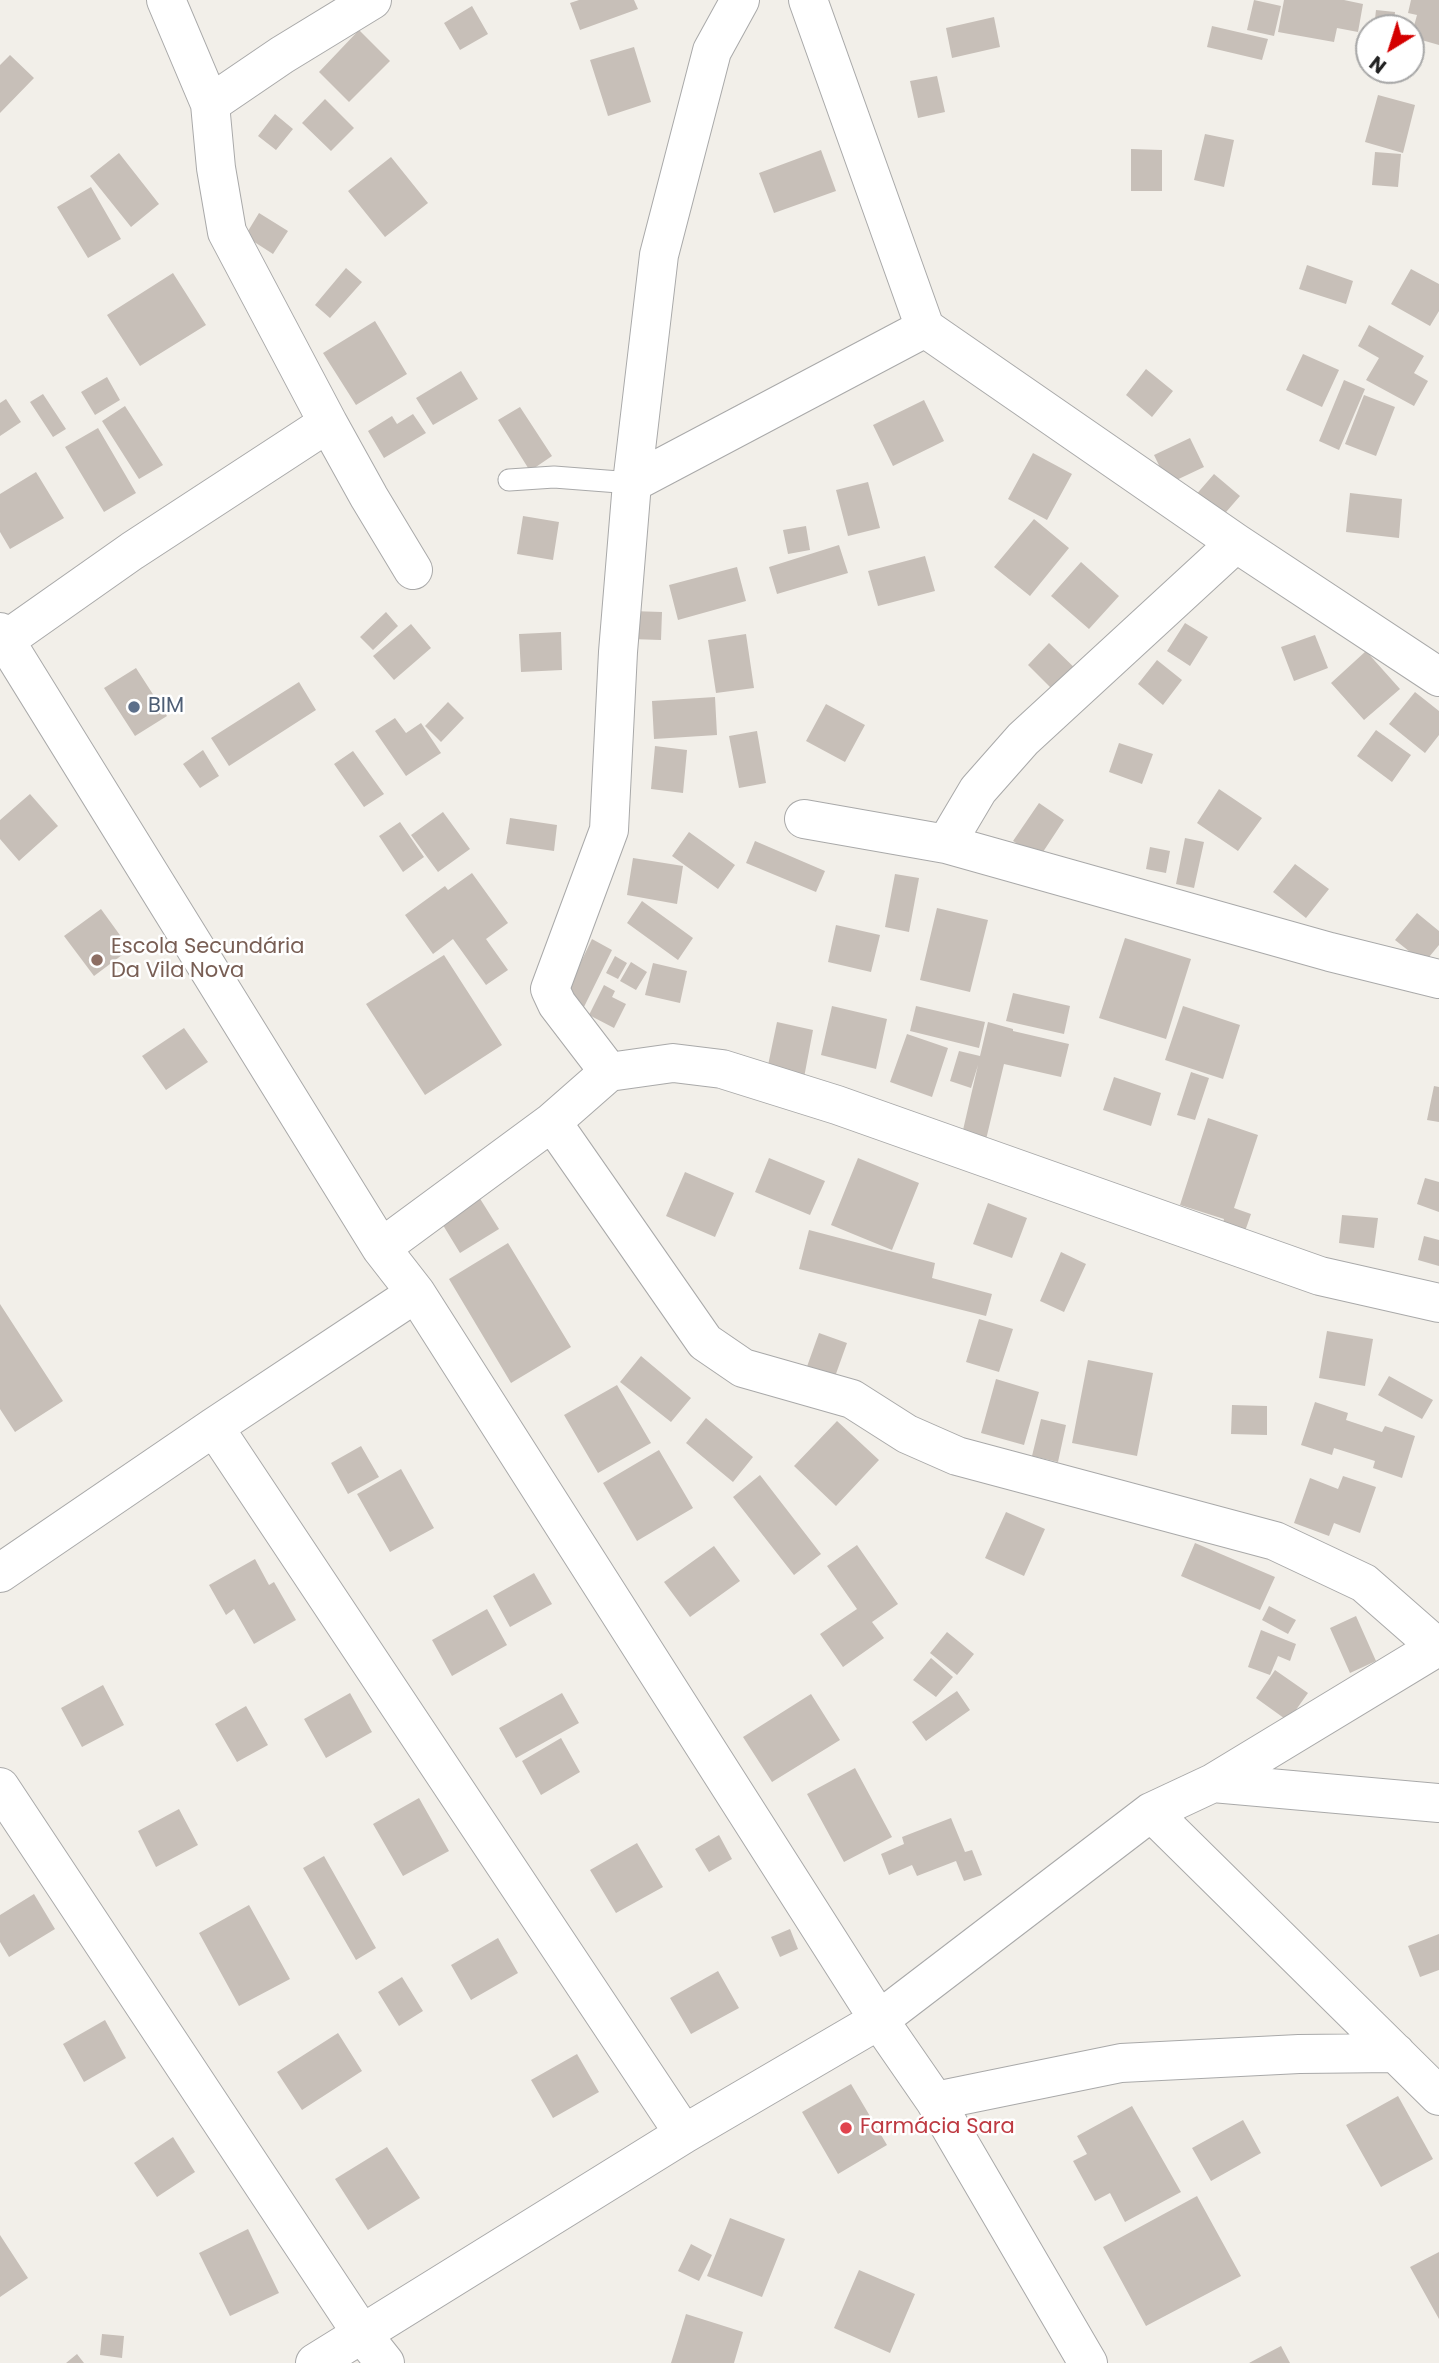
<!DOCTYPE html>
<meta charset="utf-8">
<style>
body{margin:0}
#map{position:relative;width:1439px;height:2363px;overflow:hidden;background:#f2efe9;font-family:Poppins,sans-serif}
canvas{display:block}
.north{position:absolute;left:1355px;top:14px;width:70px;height:70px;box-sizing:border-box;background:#fff;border:2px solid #a7a7a7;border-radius:50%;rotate:218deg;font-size:19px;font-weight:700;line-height:28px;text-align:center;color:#222}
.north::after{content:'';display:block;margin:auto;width:24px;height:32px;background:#d40000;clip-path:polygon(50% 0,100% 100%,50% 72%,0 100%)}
</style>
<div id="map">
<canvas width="1439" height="2363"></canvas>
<div class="north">N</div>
</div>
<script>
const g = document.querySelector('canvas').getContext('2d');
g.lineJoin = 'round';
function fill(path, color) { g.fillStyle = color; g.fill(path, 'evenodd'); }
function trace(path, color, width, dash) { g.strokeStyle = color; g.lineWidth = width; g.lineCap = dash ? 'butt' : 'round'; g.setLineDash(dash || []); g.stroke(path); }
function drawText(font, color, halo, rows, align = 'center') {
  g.font = font + ' Poppins,sans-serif'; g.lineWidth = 5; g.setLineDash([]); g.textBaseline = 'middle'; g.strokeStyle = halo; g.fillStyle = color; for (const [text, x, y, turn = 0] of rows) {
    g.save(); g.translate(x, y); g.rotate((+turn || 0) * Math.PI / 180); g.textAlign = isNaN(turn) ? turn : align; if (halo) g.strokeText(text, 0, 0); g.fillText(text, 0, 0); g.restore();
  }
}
fill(new Path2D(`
 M579 0H634L638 9 580 30 570 3Z
 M1254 0 1281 6 1274 36 1247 30Z
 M1284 0H1344L1363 4 1358 32 1337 28 1334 42 1278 32Z
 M1411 0H1439V45L1411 37 1417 15 1408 13Z
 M472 6 488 34 460 50 444 23Z
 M1376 10 1395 12 1394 28H1374Z
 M994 17 1000 47 952 58 946 28Z
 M1212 26 1268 39 1262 60 1207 47Z
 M359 30 390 61 349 102 319 72Z
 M634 47 651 102 608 116 590 60Z
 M10 55 34 78 0 113V65Z
 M937 76 945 112 918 118 910 81Z
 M1378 95 1415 105 1403 153 1365 142Z
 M325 99 354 128 331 151 302 123Z
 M275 114 293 129 276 150 258 136Z
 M1205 134 1234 140 1224 187 1194 180Z
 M1131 149 1162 150V191H1131Z
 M821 150 836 191 774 213 759 173Z
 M1375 152 1401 154 1398 187 1372 185Z
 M119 153 159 204 131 227 90 176Z
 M391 157 428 203 385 237 348 191Z
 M91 187 121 239 88 258 57 207Z
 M259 213 288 231 273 254 245 236Z
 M1307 265 1353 281 1346 304 1299 289Z
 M346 268 362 282 330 318 315 305Z
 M1411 269 1439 284V311L1430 326 1391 304Z
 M173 273 206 325 140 366 107 315Z
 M375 321 407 374 356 405 323 353Z
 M1369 325 1424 356 1414 373 1428 381 1414 406 1366 380 1379 358 1358 346Z
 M1303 354 1339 370 1322 407 1286 390Z
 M1146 369 1173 391 1152 417 1126 395Z
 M461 371 478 399 433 425 416 398Z
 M107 377 120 400 95 415 81 392Z
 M1344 380 1365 389 1339 450 1319 441Z
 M43 394 66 429 53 437 30 402Z
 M1364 395 1395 407 1376 456 1345 444Z
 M6 399 21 422 0 436V403Z
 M924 400 944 441 893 466 873 425Z
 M125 406 163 465 139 479 102 421Z
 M520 407 552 456 530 471 498 420Z
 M413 414 426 433 384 458 368 431 392 416 397 424Z
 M98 428 136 493 104 512 65 447Z
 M1190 438 1204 467 1168 484 1154 455Z
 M1033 453 1072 474 1047 520 1008 499Z
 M36 472 64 518 10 549 0 532V494Z
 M1214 474 1240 496 1220 519 1194 497Z
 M868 482 880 528 848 536 836 490Z
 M1350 493 1402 499 1399 538 1346 532Z
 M523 516 559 522 553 560 517 554Z
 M1034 519 1069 548 1030 596 994 567Z
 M806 526 810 550 788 554 783 530Z
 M839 545 848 573 777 594 769 567Z
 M925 556 935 591 878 606 868 571Z
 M1081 562 1119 596 1089 629 1051 596Z
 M737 567 746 601 678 620 669 585Z
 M631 611 662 612 661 640 631 639Z
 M386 612 398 626 373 650 360 637Z
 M1185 623 1208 637 1190 666 1167 651Z
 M411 624 431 648 394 680 373 656Z
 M561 632 562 670 521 672 519 634Z
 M746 634 754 688 716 693 708 640Z
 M1315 635 1328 668 1294 681 1281 647Z
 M1049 643 1081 674 1059 696 1028 665Z
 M1366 651 1400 689 1364 720 1331 683Z
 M1157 660 1182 680 1163 705 1138 684Z
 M136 668 167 716 135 736 104 688Z
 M299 682 316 710 229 766 211 738Z
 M1415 692 1439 711V735L1425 753 1389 724Z
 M715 697 717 735 654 739 652 701Z
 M448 702 464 718 441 742 425 726Z
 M826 704 865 725 845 762 806 741Z
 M395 718 406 733 421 723 441 753 406 776 375 731Z
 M1376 730 1411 755 1392 782 1357 756Z
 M757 731 766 783 739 788 729 736Z
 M1119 743 1153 754 1142 784 1109 772Z
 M655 746 687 750 683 793 651 789Z
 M203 750 219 776 200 788 183 764Z
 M353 751 384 794 364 807 334 764Z
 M1219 789 1262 818 1238 851 1197 823Z
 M30 794 58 826 19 861 0 839V820Z
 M1039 803 1064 820 1039 858 1013 841Z
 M443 812 470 849 438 872 411 835Z
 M510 818 557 825 554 851 506 844Z
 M400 822 424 857 403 872 379 836Z
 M689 832 735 865 718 889 672 856Z
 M1185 838 1204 842 1194 888 1176 884Z
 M755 841 825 871 816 892 746 863Z
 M1150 847 1170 851 1166 873 1146 869Z
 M633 858 683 866 677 904 627 895Z
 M1295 864 1329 889 1306 918 1273 892Z
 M472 873 508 923 486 939 508 970 486 985 453 939 433 954 405 915 445 886 448 890Z
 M895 874 919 878 909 932 885 927Z
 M642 901 693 938 678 960 627 923Z
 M937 908 988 920 970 992 920 980Z
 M101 909 130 949 94 976 64 936Z
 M1417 913 1439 931V945L1424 963 1395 940Z
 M836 925 880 935 871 972 828 962Z
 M1125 938 1191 959 1166 1039 1099 1018Z
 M592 939 612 950 582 1011 562 1001Z
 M444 955 502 1045 425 1095 366 1004Z
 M615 956 627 963 618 979 606 973Z
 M631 962 647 972 636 990 620 981Z
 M653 963 687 971 680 1003 645 995Z
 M604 985 615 991 612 997 626 1004 614 1028 589 1015Z
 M1013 993 1070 1006 1064 1034 1006 1021Z
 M832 1006 887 1019 876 1069 821 1055Z
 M916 1006 985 1022 979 1048 910 1031Z
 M1183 1006 1240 1025 1223 1079 1165 1060Z
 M777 1022 813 1030 803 1083 766 1075Z
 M988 1022 1013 1029V1031L1069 1044 1061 1077 1004 1064 984 1148 960 1143 978 1065 971 1088 950 1081 959 1051 980 1056Z
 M184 1028 208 1062 166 1090 142 1056Z
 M907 1034 948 1048 932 1097 890 1082Z
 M1191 1072 1209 1078 1195 1120 1177 1115Z
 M1114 1077 1161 1093 1151 1126 1103 1110Z
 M1434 1086 1439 1087V1122L1427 1120Z
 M1208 1118 1258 1135 1234 1208 1251 1214 1243 1237 1221 1230 1224 1219 1180 1205Z
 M769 1158 825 1181 810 1215 755 1192Z
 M858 1158 919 1183 892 1250 831 1225Z
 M685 1172 734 1193 715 1237 666 1216Z
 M1425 1178 1439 1182V1212L1417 1204Z
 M474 1189 499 1229 460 1253 435 1212Z
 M988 1203 1027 1218 1012 1258 973 1244Z
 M1342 1215 1378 1218 1374 1248 1339 1243Z
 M809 1230 935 1263 932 1278 992 1294 986 1316 799 1269Z
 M1424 1236 1439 1240V1266L1418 1260Z
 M508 1243 571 1347 511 1383 449 1279Z
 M1061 1252 1086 1264 1064 1312 1040 1301Z
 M0 1304 63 1401 15 1432 0 1409Z
 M979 1319 1013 1329 999 1372 966 1362Z
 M1327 1331 1373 1339 1365 1386 1319 1378Z
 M819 1333 847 1343 832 1385 804 1375Z
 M641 1356 691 1398 671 1422 620 1382Z
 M1088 1360 1153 1373 1137 1456 1072 1443Z
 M1389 1376 1433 1400 1422 1419 1378 1395Z
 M996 1379 1039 1392 1024 1445 981 1433Z
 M617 1385 651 1443 598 1473 564 1415Z
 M1315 1402 1348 1413 1346 1420 1382 1432 1385 1426 1415 1436 1402 1478 1373 1468 1375 1461 1334 1448 1332 1455 1301 1445Z
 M1232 1405 1267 1406V1435L1231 1434Z
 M706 1418 753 1457 733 1482 686 1443Z
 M1041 1419 1066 1425 1058 1462 1032 1456Z
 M837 1421 879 1460 836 1506 794 1466Z
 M361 1446 379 1477 348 1494 331 1463Z
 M659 1450 693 1508 637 1541 603 1483Z
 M401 1469 434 1528 390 1552 357 1494Z
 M760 1475 821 1554 794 1575 733 1497Z
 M1343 1476 1376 1487 1360 1533 1334 1523 1329 1536 1294 1523 1310 1478 1338 1489Z
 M1006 1512 1045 1529 1024 1576 985 1558Z
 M1195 1543 1275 1577 1260 1610 1181 1576Z
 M857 1545 898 1604 872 1622 884 1638 843 1667 820 1634 857 1609 827 1566Z
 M714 1546 740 1581 690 1617 664 1582Z
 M255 1559 269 1585 274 1582 296 1620 254 1644 234 1609 226 1615 209 1585Z
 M534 1573 552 1604 510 1627 493 1596Z
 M1269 1606 1296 1620 1288 1634 1262 1620Z
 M487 1609 507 1645 452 1676 432 1640Z
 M1356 1616 1376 1661 1350 1673 1330 1628Z
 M1261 1630 1296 1644 1290 1661 1278 1656 1270 1675 1248 1667Z
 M947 1632 974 1654 957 1675 930 1653Z
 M931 1658 953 1677 936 1697 913 1680Z
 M1275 1670 1308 1693 1288 1721 1256 1698Z
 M103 1685 124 1725 82 1747 61 1708Z
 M957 1691 970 1710 926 1741 912 1722Z
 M350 1693 372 1732 326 1758 304 1719Z
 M562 1693 579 1723 516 1758 499 1728Z
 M811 1694 840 1740 772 1782 743 1737Z
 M246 1706 268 1745 237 1762 215 1724Z
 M561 1738 580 1772 541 1795 522 1761Z
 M855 1768 892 1837 844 1862 807 1794Z
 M419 1798 449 1851 403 1876 373 1824Z
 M179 1809 198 1845 156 1867 138 1831Z
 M951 1818 965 1852 972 1850 982 1875 964 1881 956 1861 917 1876 912 1865 889 1875 881 1854 904 1844 902 1837Z
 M719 1835 732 1859 709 1872 695 1849Z
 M637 1843 663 1887 616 1913 590 1870Z
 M324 1856 376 1948 356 1960 303 1868Z
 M34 1894 55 1929 9 1957 0 1942V1915Z
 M249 1905 290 1979 239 2006 199 1933Z
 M790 1929 798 1949 780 1957 771 1937Z
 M1439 1934V1970L1420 1977 1408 1946Z
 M498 1938 518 1973 471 2000 451 1965Z
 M718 1971 739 2008 691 2034 670 1998Z
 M402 1977 423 2011 399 2026 378 1992Z
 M105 2020 126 2058 84 2082 63 2044Z
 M338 2033 362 2071 302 2110 277 2072Z
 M577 2054 599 2092 553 2118 531 2080Z
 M851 2084 887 2145 838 2174 802 2112Z
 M1398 2096 1433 2159 1381 2187 1346 2125Z
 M1132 2106 1181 2192 1125 2222 1110 2193 1095 2201 1073 2161 1087 2154 1077 2136Z
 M1243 2120 1261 2153 1211 2181 1192 2148Z
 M173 2137 195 2172 157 2197 134 2163Z
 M387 2147 420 2198 368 2230 335 2179Z
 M1197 2196 1241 2276 1146 2326 1103 2247Z
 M730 2218 785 2239 762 2297 707 2276Z
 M248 2229 279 2293 230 2316 199 2253Z
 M0 2235 28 2278 0 2297Z
 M691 2244 712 2255 699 2281 678 2271Z
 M1439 2252V2319L1410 2267Z
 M859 2270 915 2294 890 2353 834 2328Z
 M686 2314 743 2332 734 2363H671Z
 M102 2334 124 2336 122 2358 100 2355Z
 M1281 2346 1290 2363H1249Z
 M77 2354 84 2363H66Z`), '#c7bfb8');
const service = new Path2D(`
 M509 480 554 477 632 483`);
const minor = new Path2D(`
 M166 0 210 104
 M808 0 925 328 1236 543 1439 677
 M328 423 369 497 413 570
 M632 483 925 328
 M0 632 381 1248 416 1293 879 2020 935 2101 1088 2363
 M0 644 132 551 328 423 227 232 216 168 210 104 282 55 372 0
 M804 819 946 844 1330 952 1439 979
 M946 844 978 790 1023 739 1236 543
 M609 1072 673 1063 722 1069 837 1105 1320 1276 1439 1303
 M552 1122 705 1342 743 1368 852 1399 907 1434 957 1456 1275 1541 1364 1583 1437 1647
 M381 1248 552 1122 609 1072 557 1004 550 989 609 830 618 652 632 483 659 255 712 51 740 0
 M214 1427 684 2134
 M0 1573 214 1427 416 1293
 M1213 1783 1439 1646
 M0 1787 362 2334 385 2363
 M1151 1812 1439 2096
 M935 2101 1121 2063 1299 2054 1396 2053
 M315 2363 684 2134 879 2020 1151 1812 1213 1783 1439 1803`);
trace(service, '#a9a9a9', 23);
trace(minor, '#a9a9a9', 40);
trace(service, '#fff', 21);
trace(minor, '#fff', 38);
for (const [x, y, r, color] of [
 [134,707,7,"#5c6f8a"],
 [97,960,7,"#8d6e63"],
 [846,2128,7,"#e0444e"]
]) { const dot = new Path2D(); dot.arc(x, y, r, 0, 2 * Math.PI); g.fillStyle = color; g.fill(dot); trace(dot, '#fff', 2.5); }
drawText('21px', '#4e5e75', '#fff', [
 ["BIM",148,707]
], 'left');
drawText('21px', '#785e54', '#fff', [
 ["Escola Secundária",111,948],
 ["Da Vila Nova",111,972]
], 'left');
drawText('21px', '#be3a42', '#fff', [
 ["Farmácia Sara",860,2128]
], 'left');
</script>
